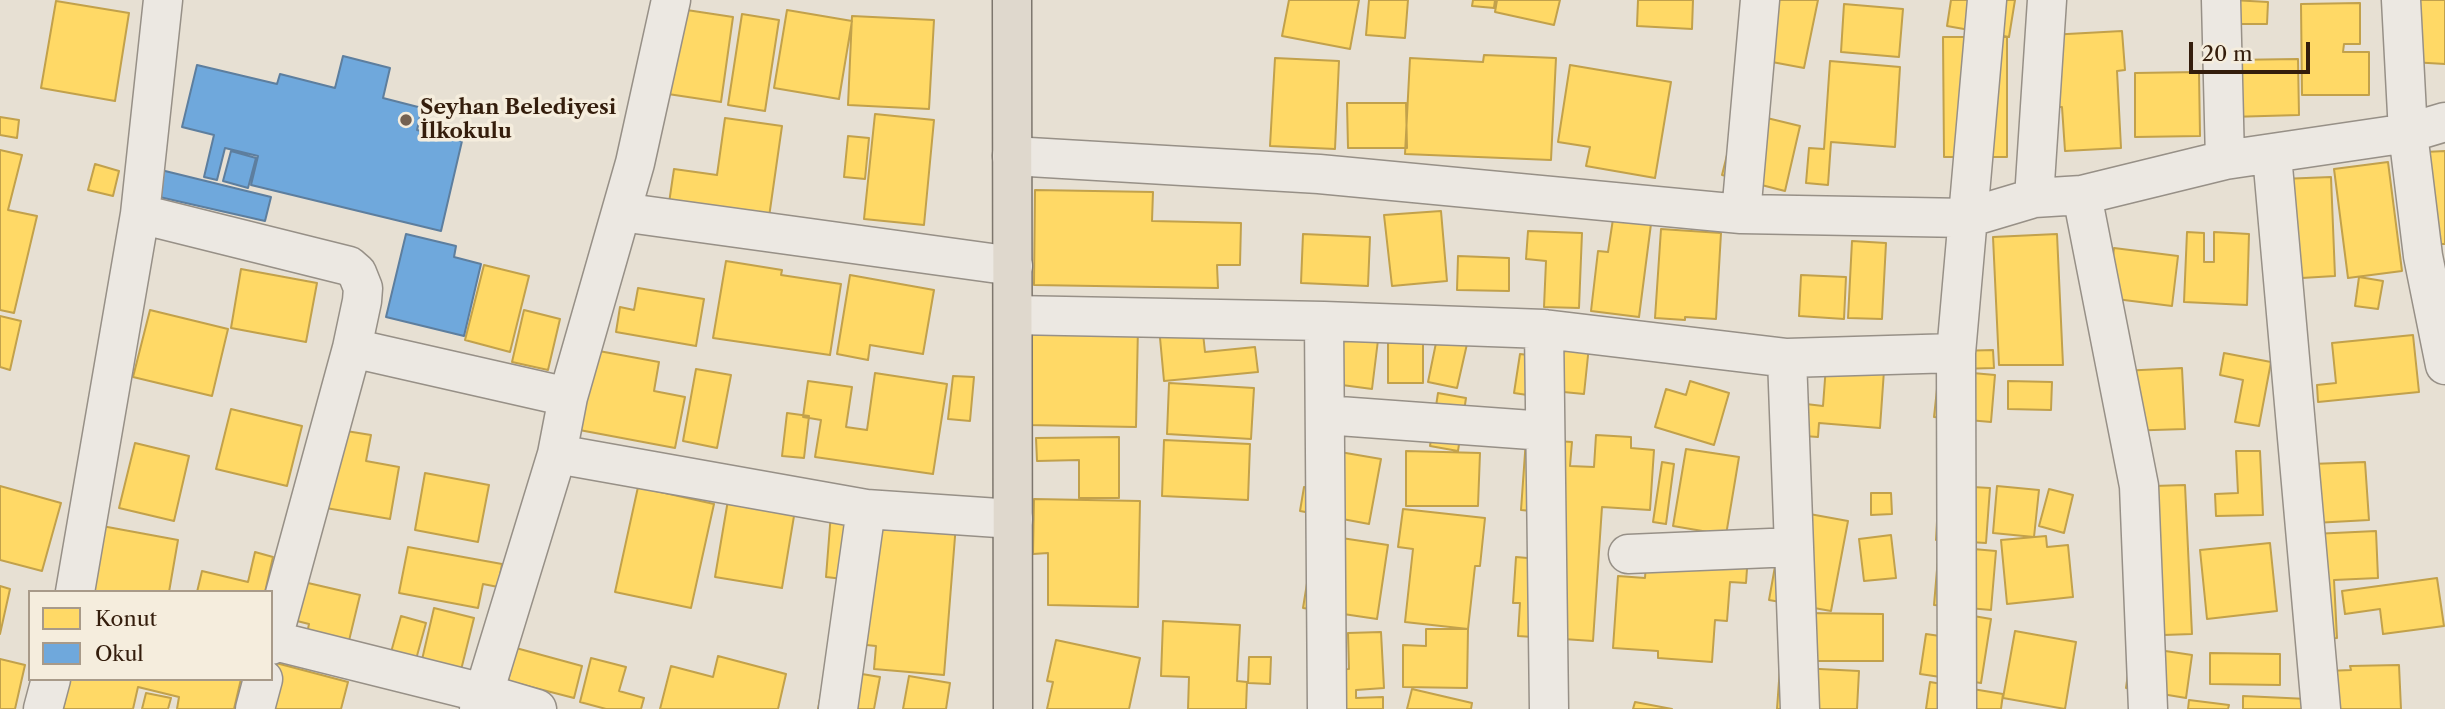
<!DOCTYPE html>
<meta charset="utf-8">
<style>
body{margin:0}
#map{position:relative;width:2445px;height:709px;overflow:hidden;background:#e7e0d3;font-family:"Libre Caslon Text",serif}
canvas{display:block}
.legend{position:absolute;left:28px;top:590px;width:245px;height:91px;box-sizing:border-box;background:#f5eddd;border:2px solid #a89a89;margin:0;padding:9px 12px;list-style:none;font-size:21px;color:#341d0c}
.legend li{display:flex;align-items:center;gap:14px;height:35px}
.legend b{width:35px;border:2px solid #a89a89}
.scale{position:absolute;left:2189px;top:42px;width:121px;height:32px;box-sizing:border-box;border:4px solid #341d0c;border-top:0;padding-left:9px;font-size:21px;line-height:24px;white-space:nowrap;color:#341d0c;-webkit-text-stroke:5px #f5eddd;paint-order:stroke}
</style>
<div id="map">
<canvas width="2445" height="709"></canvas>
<ul class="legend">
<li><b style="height:19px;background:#ffd966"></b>Konut</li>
<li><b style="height:19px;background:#6fa8dc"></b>Okul</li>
</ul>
<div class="scale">20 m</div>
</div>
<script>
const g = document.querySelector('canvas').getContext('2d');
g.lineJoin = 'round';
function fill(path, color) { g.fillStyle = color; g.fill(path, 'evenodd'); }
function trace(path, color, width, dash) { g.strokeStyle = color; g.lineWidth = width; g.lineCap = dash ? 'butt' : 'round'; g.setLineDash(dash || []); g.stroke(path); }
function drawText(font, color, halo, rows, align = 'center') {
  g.font = font + ' "Libre Caslon Text",serif'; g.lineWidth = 7; g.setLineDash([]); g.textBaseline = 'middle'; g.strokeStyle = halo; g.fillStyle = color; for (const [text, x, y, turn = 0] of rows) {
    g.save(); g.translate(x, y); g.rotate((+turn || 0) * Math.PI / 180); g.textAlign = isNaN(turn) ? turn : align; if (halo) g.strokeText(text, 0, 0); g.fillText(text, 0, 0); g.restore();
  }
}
const homes = new Path2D(`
 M1289 0H1359L1350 49 1282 36Z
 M1369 0H1408L1405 38 1366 35Z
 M1473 0H1495L1494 8 1472 6Z
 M1497 0H1560L1554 25 1495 12Z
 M1638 0H1693L1692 29 1637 26Z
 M1751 0H1818L1804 68 1740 56Z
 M1951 0H2015L2009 37 1947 26Z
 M2232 0 2268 2 2267 24H2232Z
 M2414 0H2445V64L2411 62Z
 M56 1 129 13 115 101 41 88Z
 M2360 3V44H2344L2343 52H2369V95H2302L2301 4Z
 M1844 4 1903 9 1899 57 1841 52Z
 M680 9 733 17 721 102 668 94Z
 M787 10 852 21 839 99 774 88Z
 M742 14 779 20 765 111 728 105Z
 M852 16 934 20 929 109 848 105Z
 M2122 31 2125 70 2117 71 2121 148 2065 151 2062 107H2053L2049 35Z
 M1943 37H2007V157H1944Z
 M1484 55 1556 58 1551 160 1405 154 1410 58 1483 62Z
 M1275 58 1339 61 1335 149 1270 146Z
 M2298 59 2299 115 2230 117 2229 60Z
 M1830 61 1900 67 1895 147 1831 142 1828 185 1806 183 1809 148 1824 149Z
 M1570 65 1671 82 1655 178 1586 166 1590 147 1558 142Z
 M2199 72 2200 136 2135 137V73Z
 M1347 103H1406L1407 148H1348Z
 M1738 111 1800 126 1785 191 1722 175Z
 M875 114 934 120 924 225 864 219Z
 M0 117 19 120 17 138 0 135Z
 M725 118 782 126 769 217 669 203 674 169 717 175Z
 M848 136 869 138 865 179 844 177Z
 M0 150 22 155 8 210 37 216 14 313 0 310Z
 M2445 151V244H2426L2425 152Z
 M2388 162 2402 271 2348 278 2334 169Z
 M95 164 119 171 113 196 88 190Z
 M2331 177 2335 276 2285 279 2281 179Z
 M1035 190 1153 192 1152 221 1241 223 1240 265H1217L1218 288 1034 285Z
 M1441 211 1447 281 1392 286 1384 215Z
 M1613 219 1651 224 1639 317 1591 311 1598 251 1608 252Z
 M1661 229 1721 233 1716 319 1685 317V320L1655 318Z
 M1528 231 1582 233 1579 308 1544 307 1546 261 1526 259Z
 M2187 232 2204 233V262H2214V232L2249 234 2247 305 2184 302Z
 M1303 234 1370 237 1368 286 1301 283Z
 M2057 234 2063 365H1999L1993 237Z
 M1852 241 1886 243 1882 319 1848 318Z
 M2114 248 2178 256 2172 306 2108 298Z
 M1458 256 1509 258V291L1457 290Z
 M726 261 782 270 781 275 841 284 830 355 713 338Z
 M484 265 529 276 510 352 465 340Z
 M241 269 317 283 306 342 231 328Z
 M850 275 934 290 923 354 870 345 868 360 837 354Z
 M1801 275 1846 277 1844 319 1799 316Z
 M2359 277 2383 281 2378 309 2355 306Z
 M638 288 704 299 696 346 616 332 620 307 634 310Z
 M150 310 228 329 212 396 133 377Z
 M524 310 560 319 548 370 512 362Z
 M0 316 21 321 10 370 0 367Z
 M1028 324 1138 326 1136 427 1026 425Z
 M1202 324 1205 352 1255 347 1258 372 1164 381 1159 327Z
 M1333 330 1378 340 1372 389 1327 383Z
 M1388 334H1423V383H1388Z
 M2413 335 2419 392 2318 402 2317 385 2336 383 2332 343Z
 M1437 338 1467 344 1457 388 1428 382Z
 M1558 343 1589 346 1584 394 1553 391Z
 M588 349 659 362 654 391 685 397 675 448 574 429Z
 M1993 350 1994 368 1958 369V351Z
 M1827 352 1885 356 1880 428 1819 423 1818 437 1804 436 1806 404 1823 406Z
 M2224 353 2271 362 2259 426 2235 422 2243 380 2220 375Z
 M1520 354 1552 358 1547 398 1514 393Z
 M2182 368 2185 429 2123 431 2121 371Z
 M696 369 731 375 717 448 683 441Z
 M1939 370 1995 375 1991 422 1934 417Z
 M875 373 947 384 933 474 815 457 821 420 803 417 808 381 852 387 846 427 867 430Z
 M953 376 974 377 970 421 948 419Z
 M1690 381 1729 393 1714 445 1655 427 1666 389 1686 395Z
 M2008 381 2052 382 2051 410 2008 409Z
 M1169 383 1254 388 1251 439 1167 434Z
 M1438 393 1466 398 1458 451 1430 446Z
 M231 409 302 426 287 486 216 469Z
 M787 413 809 416 804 458 782 456Z
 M340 430 371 435 366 461 399 467 390 519 326 508Z
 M1596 435 1631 437V448L1654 450 1650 510 1602 507 1593 641 1518 636 1520 603H1513L1516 557 1539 559 1542 512 1521 510 1526 439 1572 442 1570 466 1594 467Z
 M1119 437V498H1079V460L1037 461 1036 438Z
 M1164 440 1250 444 1248 500 1162 496Z
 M135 443 189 456 174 521 119 508Z
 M1686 449 1739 457 1726 535 1673 526Z
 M1406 451 1480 453 1478 506H1406Z
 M2236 451H2260L2263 515 2216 516 2215 494 2238 493Z
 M1340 452 1381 459 1369 524 1300 511 1304 487 1333 492Z
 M1662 462 1674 464 1666 524 1653 522Z
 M2365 462 2369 520 2314 523 2311 464Z
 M425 473 489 485 478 542 415 530Z
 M1939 485 1990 488 1986 543 1936 540Z
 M2185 485 2192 634 2135 636 2123 487Z
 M0 486 61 503 42 571 0 560Z
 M1997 486 2039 490 2034 537 1993 533Z
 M638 487 714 504 691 608 615 592Z
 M2049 489 2073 495 2064 533 2039 526Z
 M1871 493H1891L1892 514 1871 515Z
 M1034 499 1140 501 1138 607 1048 605V553L1033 554Z
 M728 500 795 510 782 588 715 577Z
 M1403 509 1485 518 1480 566H1475L1468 629 1405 622 1413 549 1398 547Z
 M831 513 956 524 944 675 874 669 876 646 838 642 843 579 826 577Z
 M1804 513 1848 521 1831 611 1769 600 1779 544Z
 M102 526 178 540 169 592H90Z
 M2376 531 2378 578 2334 580 2337 638 2317 639 2313 534Z
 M1315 534 1388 545 1377 619 1303 608Z
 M1891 535 1896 578 1864 581 1859 539Z
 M2046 536 2047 547 2068 545 2073 597 2007 604 2001 540Z
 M2270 543 2277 611 2207 619 2200 550Z
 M1939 546 1996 551 1991 610 1934 605Z
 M408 547 502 564 498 587 483 584 478 608 399 593Z
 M1647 548 1748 555 1746 583 1730 582 1727 621 1715 620 1712 662 1658 658V651L1613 648 1618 576 1645 578Z
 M255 552 273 557 265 592H197L202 571 248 582Z
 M2437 578 2444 626 2383 634 2380 609 2345 614 2342 591Z
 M295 580 360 595 347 649 306 638 309 624 285 618Z
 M0 586 10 589 0 634Z
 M434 608 474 618 460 674 421 664Z
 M1950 612 1991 619 1981 683 1920 674 1926 634 1947 637Z
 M1804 613 1883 614V661H1804Z
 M401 616 426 623 415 663 390 656Z
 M1163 621 1240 625 1237 681 1247 682 1246 709H1188L1189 677 1161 676Z
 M1426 629H1468L1467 688 1403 687V645L1426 646Z
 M2015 631 2076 642 2065 709 2003 698Z
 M1381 632 1384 688 1356 690V698L1383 697V709H1311L1310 670 1349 669 1348 633Z
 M1056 640 1140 658 1129 709H1047L1053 682 1047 681Z
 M2132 646 2192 655 2186 698 2126 688Z
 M516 648 582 666 574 698 508 681Z
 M2210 653 2280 654V685L2210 684Z
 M718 656 786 674 778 709H660L671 666 713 677Z
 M1249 657H1271L1270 684 1248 683Z
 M591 658 626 667 619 691 644 698 641 709H606L580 702Z
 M0 659 25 665 15 709H0Z
 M276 663 348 682 341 709H264Z
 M2399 665 2401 709H2328L2327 671 2351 670 2350 666Z
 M1780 667 1859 671 1857 709H1777Z
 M826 668 880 677 874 709H818Z
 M909 676 950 683 946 709H903Z
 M70 679H241L234 709H177L179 697 138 687 133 709H63Z
 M1930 682 2003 694 2001 709H1926Z
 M1412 689 1472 703 1471 709H1407Z
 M146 693 171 698 168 709H142Z
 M2243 696 2308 699V709H2243Z
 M2189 700 2229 705 2228 709H2188Z
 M1635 702 1672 709H1633Z`);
fill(homes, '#ffd966');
trace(homes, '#c2a14b', 2);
const schools = new Path2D(`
 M343 56 390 68 383 98 422 108 417 130 462 141 441 231 251 185 258 156 225 148 217 180 204 177 214 135 182 127 197 65 277 84 280 74 335 88Z
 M231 151 256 158 248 188 223 181Z
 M161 170 271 197 265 221 155 196Z
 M406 234 456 246 454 257 481 264 464 336 386 317Z`);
fill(schools, '#6fa8dc');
trace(schools, '#5d7e9e', 2);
const minor = new Path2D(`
 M2221 0 2225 160
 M2401 0 2408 133 2423 256 2445 365
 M2272 155 2321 709
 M1012 156 1319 174 1741 214 1967 218 2034 198 2082 195 2225 160 2408 133 2445 122
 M2082 195 2139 486 2148 709
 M2034 198 2047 0
 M621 212 1013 266
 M140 214 349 266 357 273 363 288 362 301 352 348 271 645
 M1741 214 1760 0
 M1013 315 1324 321 1544 329 1787 358 1956 353
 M1324 321 1327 709
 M1544 329 1549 709
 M352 348 568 397
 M1787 358 1800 709
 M1325 415 1545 431
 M557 454 866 509 1013 519
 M1628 554 1794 547
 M75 592 140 214 163 0
 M271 640 483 693 537 709
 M43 709 51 679
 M255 709 263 679
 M479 709 557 454 568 397 635 163 671 0
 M838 709 866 509
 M1957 709 1956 353 1987 0`);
const major = new Path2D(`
 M1012 0 1013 709`);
trace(minor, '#979087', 41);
trace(major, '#7d766d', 41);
trace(minor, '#ece8e2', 38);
trace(major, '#dfd8cd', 38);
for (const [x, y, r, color] of [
 [406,120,7,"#736152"]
]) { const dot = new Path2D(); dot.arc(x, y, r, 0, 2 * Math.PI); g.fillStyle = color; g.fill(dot); trace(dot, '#f5eddd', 2.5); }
drawText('bold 21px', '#341d0c', '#f5eddd', [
 ["Seyhan Belediyesi",420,108],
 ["İlkokulu",420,132]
], 'left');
</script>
